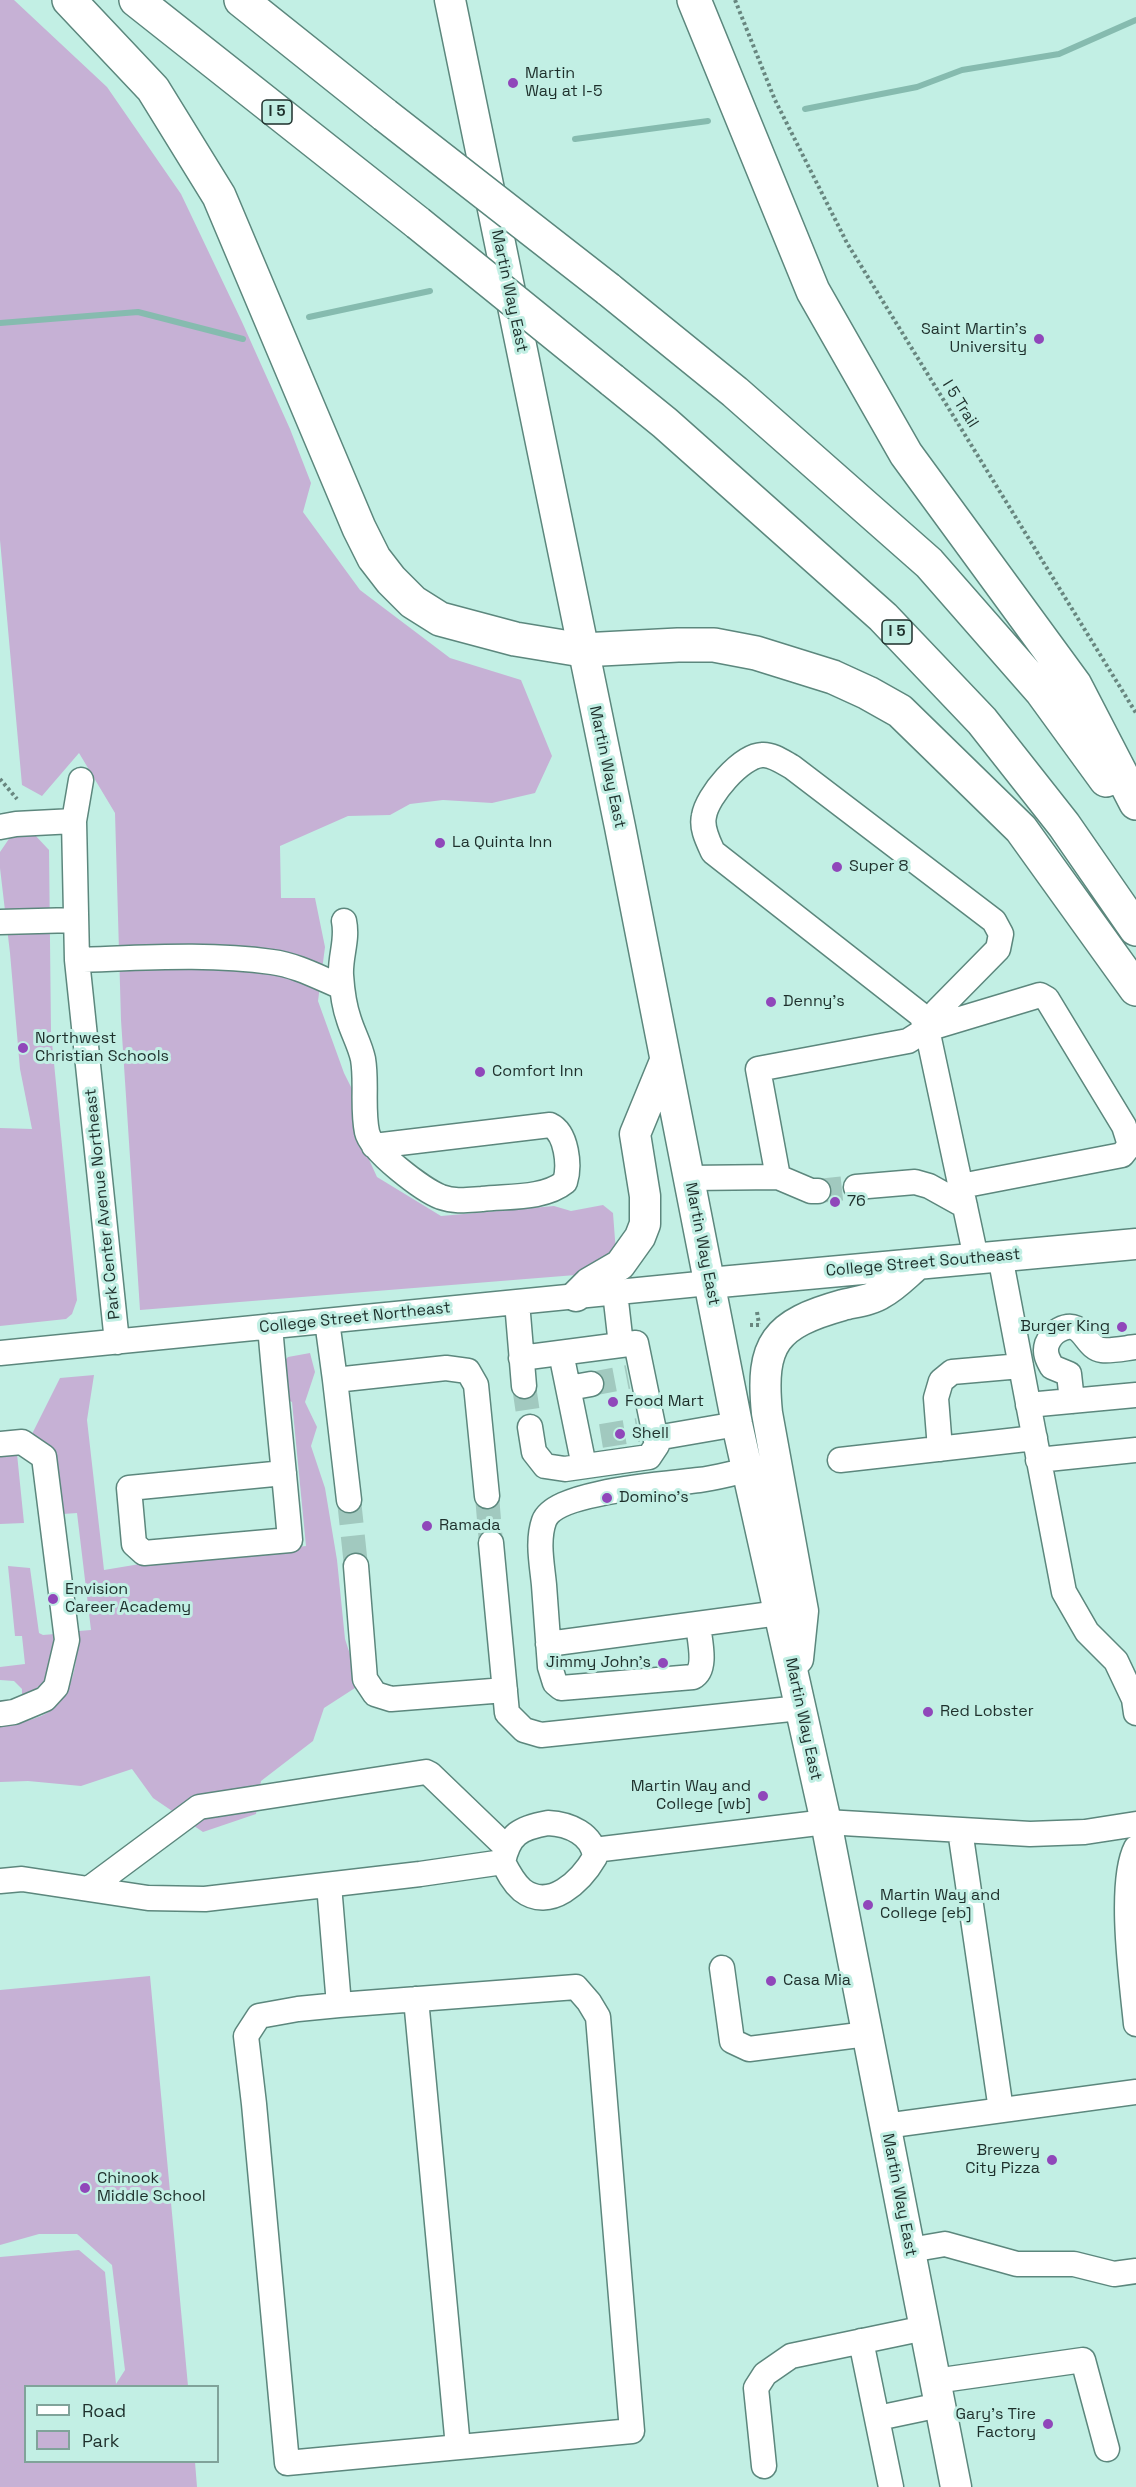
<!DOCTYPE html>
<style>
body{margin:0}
#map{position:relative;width:1136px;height:2487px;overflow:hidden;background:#c2efe4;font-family:"Space Grotesk",sans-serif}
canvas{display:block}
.legend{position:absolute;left:24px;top:2385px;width:195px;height:78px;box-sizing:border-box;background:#c2efe4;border:2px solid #80a39a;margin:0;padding:8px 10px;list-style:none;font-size:18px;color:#1e302c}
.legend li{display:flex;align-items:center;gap:12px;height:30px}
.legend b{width:30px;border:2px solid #80a39a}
</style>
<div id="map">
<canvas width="1136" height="2487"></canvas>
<ul class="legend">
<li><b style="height:8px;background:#fff"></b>Road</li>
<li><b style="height:16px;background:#c6b1d5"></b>Park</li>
</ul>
</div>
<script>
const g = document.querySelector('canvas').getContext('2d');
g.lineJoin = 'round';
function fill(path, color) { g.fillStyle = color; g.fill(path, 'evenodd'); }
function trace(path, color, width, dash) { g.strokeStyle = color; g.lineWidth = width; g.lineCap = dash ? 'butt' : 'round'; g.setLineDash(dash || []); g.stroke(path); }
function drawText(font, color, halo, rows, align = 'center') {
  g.font = font + ' "Space Grotesk",sans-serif'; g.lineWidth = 6; g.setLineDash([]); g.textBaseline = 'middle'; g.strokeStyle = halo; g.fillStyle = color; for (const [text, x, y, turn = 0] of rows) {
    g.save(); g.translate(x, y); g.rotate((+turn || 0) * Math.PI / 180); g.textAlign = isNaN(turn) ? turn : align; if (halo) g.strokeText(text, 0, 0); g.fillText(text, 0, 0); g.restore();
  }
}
fill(new Path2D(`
 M0 0H14L107 87 181 194 242 322 290 429 311 483 303 512 360 590 450 658 521 680 552 756 535 793 492 803 443 800 410 804 390 815 348 816 280 846 281 898H315L325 947 318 1001 344 1073 355 1095 361 1142 377 1177 441 1216 554 1206 571 1211 603 1205 613 1213 616 1253 588 1274 140 1310 121 1020 115 813 79 753 42 796 22 785 0 540Z
 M13 833 34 834 49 850 51 1032 77 1300 72 1314 66 1319 0 1326V1128L32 1129 20 1069 10 953 0 868V852Z
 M310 1353 315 1372 305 1402 317 1427 311 1446 325 1488 337 1560 345 1639 355 1670V1688L324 1708 313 1741 261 1781 256 1814 203 1832 153 1798 132 1769 81 1786 28 1781 0 1782V1727C16 1723 39 1720 53 1709 75 1691 77 1657 79 1631L91 1630 77 1513 63 1514 56 1456 48 1446 32 1434 60 1378 94 1375 87 1420 104 1570 140 1564 306 1546 292 1402 276 1394 274 1371 288 1357Z
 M17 1454 24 1523 0 1524V1456Z
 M8 1566 30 1568 39 1633 43 1635 55 1634C58 1667 51 1682 22 1697V1689L14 1681 0 1680V1667L25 1664 22 1636H15Z
 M150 1976 188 2386H26V2462H195L197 2487H0V2257L79 2250 105 2272 116 2384 125 2370 112 2265 77 2234H39L0 2245V1990Z`), '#c6b1d5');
trace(new Path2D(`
 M805 109 917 87 962 70 1059 54 1136 20
 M575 139 708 121
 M309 317 430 291
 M0 323 138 312 243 339`), '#86bbaf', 6);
trace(new Path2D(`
 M818 1191 856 1187
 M591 1384 628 1377
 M524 1386 530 1427
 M601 1436 638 1430
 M487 1496 491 1543
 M349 1500 356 1566`), '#a1c9bf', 24, [24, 12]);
const minor = new Path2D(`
 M81 780 74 821 77 960 117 1342
 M0 827 16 824 74 821
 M344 921C348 940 340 956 341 975 342 990 344 1006 349 1020 353 1033 360 1045 363 1059 367 1082 362 1108 367 1132 371 1151 423 1190 441 1197 455 1202 467 1200 482 1199 508 1196 544 1199 565 1182 570 1166 567 1133 550 1125L374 1146
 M0 922 76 920
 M77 960C142 958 208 953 272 962 296 965 320 978 342 987
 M927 1029 937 1011 998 949 1001 934 994 921 792 767C783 762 772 754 762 755 741 756 707 796 704 816 701 828 708 841 713 852L921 1015 927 1029 976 1258
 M778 1177 758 1069 908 1041 927 1029 1040 995 1047 999 1124 1126 1130 1145 1122 1155 961 1186
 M689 1178 778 1177 811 1191H818
 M856 1187 915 1182 929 1186 965 1206
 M1000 1256 1064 1592 1087 1632 1116 1661 1134 1699 1136 1713
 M615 1292 621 1345
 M517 1302 524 1386
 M327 1321 335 1380 446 1368 468 1371 476 1385 487 1496
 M270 1326C276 1398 284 1469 290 1540L144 1553 134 1544 129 1488 284 1473
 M0 1353 709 1283
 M561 1353 584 1466
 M521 1358 636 1343 657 1445 649 1457 565 1469 545 1466 534 1452 530 1427
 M335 1380 349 1500
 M569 1388 591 1384
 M1072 1401 1069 1374 1052 1367C1048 1360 1044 1353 1047 1344 1049 1339 1053 1333 1059 1330 1084 1317 1084 1348 1102 1350 1113 1351 1126 1348 1136 1347
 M1028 1405 1136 1395
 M656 1438 737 1424
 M0 1444 22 1442 44 1457 67 1640 56 1687 45 1699 14 1712 0 1714
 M940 1449 936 1398 941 1381 952 1372 1021 1366
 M840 1460 1035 1438
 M1038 1460 1136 1450
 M491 1543 507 1713 524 1730 541 1735 800 1708
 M356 1566 365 1679 375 1694 391 1699 505 1690
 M698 1624C699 1639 708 1669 693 1677L561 1688 555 1683 550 1667C548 1640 546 1612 544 1585 542 1564 537 1541 544 1521 555 1491 669 1484 699 1480 716 1478 732 1473 749 1470
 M548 1644 779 1613
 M548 1823C569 1824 593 1834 595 1857 581 1881 550 1912 522 1890 513 1882 508 1872 503 1862 509 1834 520 1828 548 1823Z
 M960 1830 1001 2110
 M1136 1848C1118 1883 1132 1983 1136 2024
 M594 1850 826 1822 1030 1834 1085 1832 1136 1824
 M0 1881 22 1879 148 1898 205 1899 420 1874 503 1862
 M329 1885 339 2005 298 2009 259 2016 246 2036 254 2104 287 2463 632 2431 598 2017 589 2002 576 1987 339 2005
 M90 1888 199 1807 426 1772 430 1774 506 1847
 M722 1968 732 2041 749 2049 867 2034
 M416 1999 458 2447
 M885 2126 1136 2092
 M910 2250 945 2244 1017 2264H1074L1114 2274 1136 2271
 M861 2341 891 2487
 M935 2381 1083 2360 1107 2449
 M878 2418 940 2405
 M764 2466 756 2388 765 2374 791 2356 925 2328`);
const major = new Path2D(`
 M450 0 620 827 737 1424 826 1822 956 2487
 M709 1283 1136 1244
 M576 1296 589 1283 620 1265 640 1237 645 1224V1196L635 1134 665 1061
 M798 1659 803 1611 767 1413C760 1343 775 1324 843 1305 855 1302 872 1300 882 1293 895 1286 906 1274 918 1264`);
const highway = new Path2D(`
 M69 0 153 89 219 196 359 528 374 558 391 580 413 602 440 619 515 639 582 650 678 645H714L756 653 833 677 868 693 900 711 1021 829 1136 989
 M136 0 418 223
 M241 0 385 115
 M694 0 813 291 906 454 1075 685 1136 803
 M608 289 735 392 929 563 1042 692 1106 780
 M612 380 665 423 883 617 982 721 1064 825 1136 929`);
trace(minor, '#5c877d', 27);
trace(major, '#5c877d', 33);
trace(highway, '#5c877d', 36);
trace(new Path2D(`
 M735 0 775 100 847 243 1136 713
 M0 779 17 799
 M757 1312 759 1324
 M750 1325H759`), '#68867f', 4, [3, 3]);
trace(minor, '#fff', 24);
trace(major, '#fff', 30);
trace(highway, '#fff', 33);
const highwayBridge = new Path2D(`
 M385 115 608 289
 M418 223 612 380`);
trace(highwayBridge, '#5c877d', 36, []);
trace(highwayBridge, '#fff', 33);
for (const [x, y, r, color] of [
 [513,83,6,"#9047ba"],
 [1039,339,6,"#9047ba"],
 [440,843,6,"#9047ba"],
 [837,867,6,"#9047ba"],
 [771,1002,6,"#9047ba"],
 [23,1048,6,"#9047ba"],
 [480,1072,6,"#9047ba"],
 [835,1202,6,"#9047ba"],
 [1122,1327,6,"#9047ba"],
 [613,1402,6,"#9047ba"],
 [620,1434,6,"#9047ba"],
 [607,1498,6,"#9047ba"],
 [427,1526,6,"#9047ba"],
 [53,1599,6,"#9047ba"],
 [663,1663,6,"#9047ba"],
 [928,1712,6,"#9047ba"],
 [763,1796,6,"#9047ba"],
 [868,1905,6,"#9047ba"],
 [771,1981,6,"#9047ba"],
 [1052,2160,6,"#9047ba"],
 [85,2188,6,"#9047ba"],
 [1048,2424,6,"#9047ba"]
]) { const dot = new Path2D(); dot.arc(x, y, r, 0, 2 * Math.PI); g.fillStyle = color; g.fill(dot); trace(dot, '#c2efe4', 2); }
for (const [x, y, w] of [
 [277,112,30],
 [897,632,30]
]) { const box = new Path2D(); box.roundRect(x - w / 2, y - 12, w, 24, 4.5); g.fillStyle = '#c2efe4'; g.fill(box); trace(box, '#1e302c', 1.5); }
drawText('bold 15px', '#1e302c', null, [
 ["I 5",277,112],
 ["I 5",897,632]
]);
drawText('16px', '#1e302c', '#c2efe4', [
 ["Martin",525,74],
 ["Way at I-5",525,92],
 ["Saint Martin's",1027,330,"right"],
 ["University",1027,348,"right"],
 ["La Quinta Inn",452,843],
 ["Super 8",849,867],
 ["Denny's",783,1002],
 ["Northwest",35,1039],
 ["Christian Schools",35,1057],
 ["Comfort Inn",492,1072],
 ["76",847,1202],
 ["Burger King",1110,1327,"right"],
 ["Food Mart",625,1402],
 ["Shell",632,1434],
 ["Domino's",619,1498],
 ["Ramada",439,1526],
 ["Envision",65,1590],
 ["Career Academy",65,1608],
 ["Jimmy John's",651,1663,"right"],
 ["Red Lobster",940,1712],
 ["Martin Way and",751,1787,"right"],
 ["College [wb]",751,1805,"right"],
 ["Martin Way and",880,1896],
 ["College [eb]",880,1914],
 ["Casa Mia",783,1981],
 ["Brewery",1040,2151,"right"],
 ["City Pizza",1040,2169,"right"],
 ["Chinook",97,2179],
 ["Middle School",97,2197],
 ["Gary's Tire",1036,2415,"right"],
 ["Factory",1036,2433,"right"]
], 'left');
drawText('16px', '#1e302c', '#c2efe4', [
 ["Martin Way East",509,291,78],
 ["I 5 Trail",960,404,58],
 ["Martin Way East",607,767,78],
 ["Park Center Avenue Northeast",103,1204,-96],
 ["Martin Way East",702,1244,79],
 ["College Street Southeast",923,1263,-5],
 ["College Street Northeast",355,1318,-6],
 ["Martin Way East",803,1719,78],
 ["Martin Way East",899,2195,79]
]);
</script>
